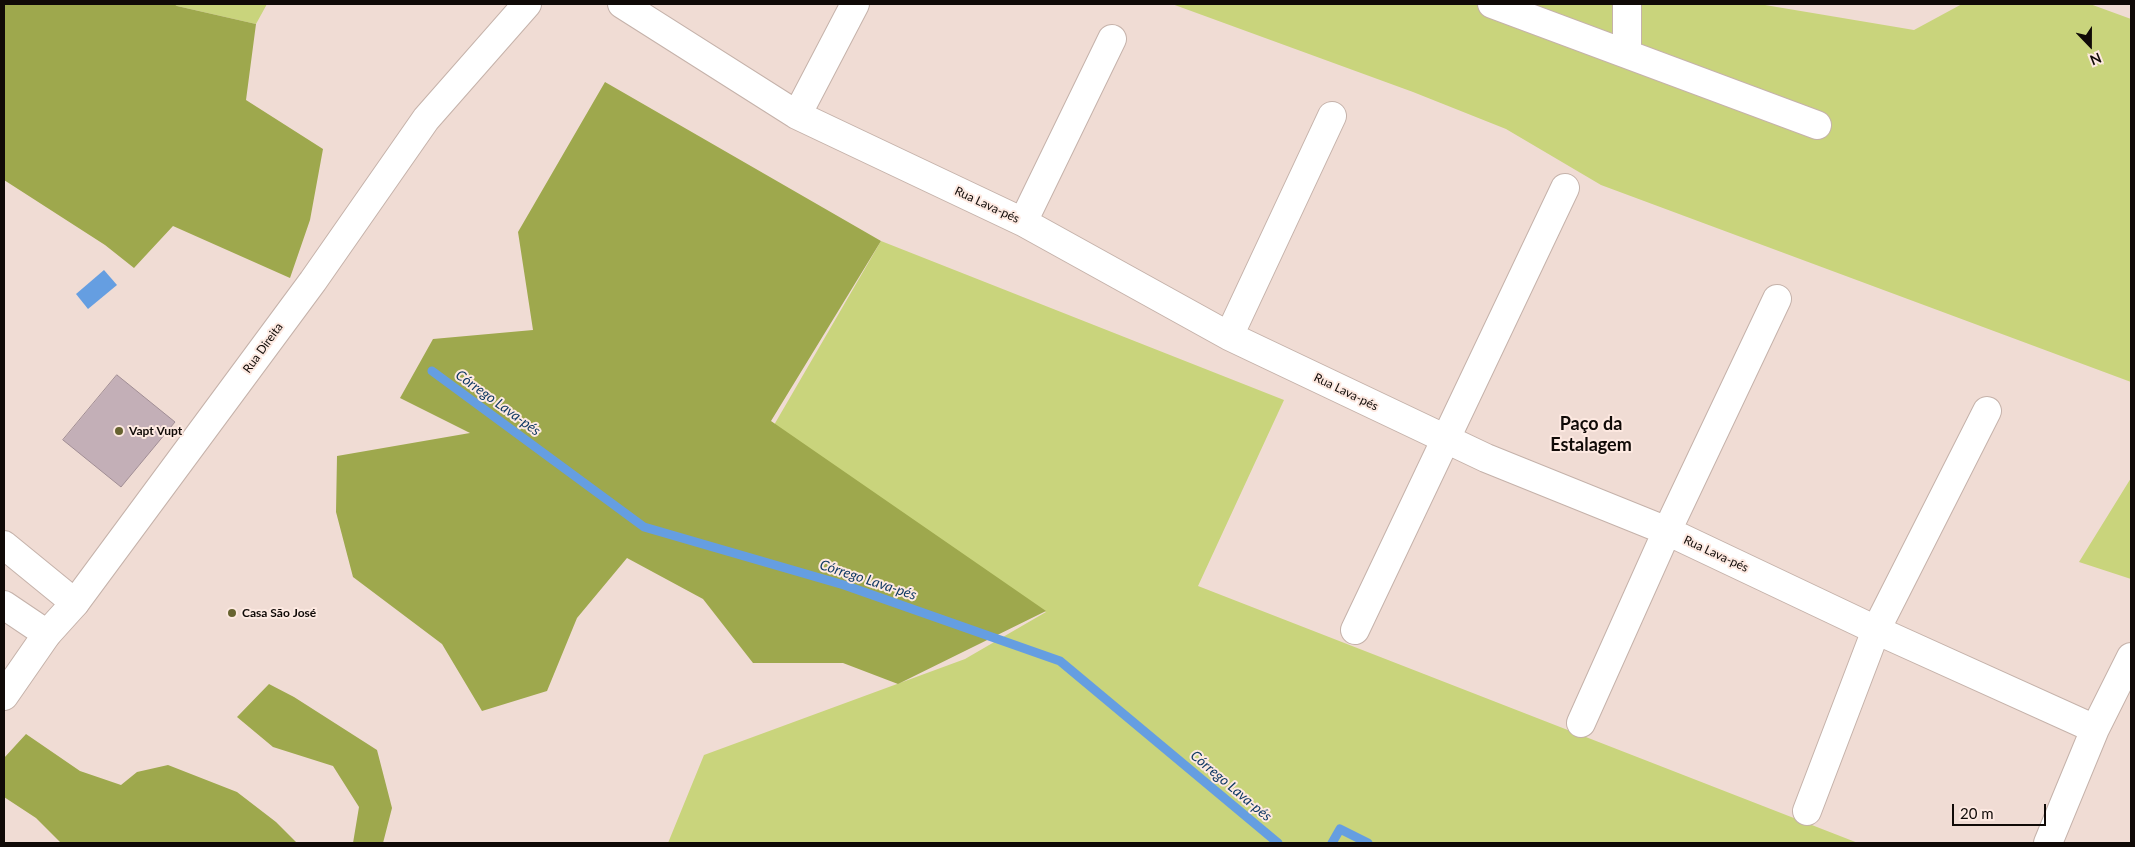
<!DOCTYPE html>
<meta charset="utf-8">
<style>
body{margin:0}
#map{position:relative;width:2135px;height:847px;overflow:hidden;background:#f0dcd4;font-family:Lato,sans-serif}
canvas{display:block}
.frame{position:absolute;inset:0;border:5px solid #100a07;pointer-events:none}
.north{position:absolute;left:2065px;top:20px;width:50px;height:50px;-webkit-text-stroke:4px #fde9e1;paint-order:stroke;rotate:158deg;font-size:14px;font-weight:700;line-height:20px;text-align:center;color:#100a07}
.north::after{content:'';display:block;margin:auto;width:18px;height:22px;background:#100a07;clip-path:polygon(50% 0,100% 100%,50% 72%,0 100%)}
.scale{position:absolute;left:1952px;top:804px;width:94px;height:22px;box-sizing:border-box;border:2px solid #100a07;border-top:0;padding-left:6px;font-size:15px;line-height:18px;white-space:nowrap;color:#100a07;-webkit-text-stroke:4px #fde9e1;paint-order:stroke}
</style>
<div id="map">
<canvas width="2135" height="847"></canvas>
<div class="frame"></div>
<div class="north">N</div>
<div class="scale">20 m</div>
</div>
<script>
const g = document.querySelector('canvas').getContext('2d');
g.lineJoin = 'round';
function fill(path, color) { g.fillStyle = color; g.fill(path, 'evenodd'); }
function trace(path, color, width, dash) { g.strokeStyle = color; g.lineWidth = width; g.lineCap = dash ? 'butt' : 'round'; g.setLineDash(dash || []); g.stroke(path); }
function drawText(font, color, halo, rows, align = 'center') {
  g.font = font + ' Lato,sans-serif'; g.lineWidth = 4; g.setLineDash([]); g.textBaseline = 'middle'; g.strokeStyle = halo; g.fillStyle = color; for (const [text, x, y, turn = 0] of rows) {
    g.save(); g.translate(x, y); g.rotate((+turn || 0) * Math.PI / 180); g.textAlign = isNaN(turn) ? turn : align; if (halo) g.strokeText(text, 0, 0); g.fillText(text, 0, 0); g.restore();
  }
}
fill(new Path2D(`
 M174 4H267L256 24 177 6Z
 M1172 4H1759L1914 30 1962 4H2090L2131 19V382L1601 185 1506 129 1413 92Z
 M881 241 1284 400 1198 586 1858 843H668L704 755 965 659 1046 612 774 425Z
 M2131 478V579L2079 562Z`), '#c9d47c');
fill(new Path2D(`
 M4 4H174L177 6 256 24 246 100 323 149 310 220 290 278 173 226 134 268 105 245 4 180Z
 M605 82 881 241 771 421 1046 611 898 684 843 663H753L703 599 627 558 577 618 547 691 482 711 442 644 353 577 336 512 337 456 470 433 400 398 433 339 533 330 518 232Z
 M269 684 294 697 377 750 392 808 383 843H353L359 807 333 766 273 747 237 717Z
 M26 734 80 771 121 785 137 772 168 765 237 792 276 822 297 843H61L36 818 4 797V758Z`), '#9ea84d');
fill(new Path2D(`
 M104 270 117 285 88 309 76 294Z`), '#659ee1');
trace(new Path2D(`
 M432 371 644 527 844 585 1060 661 1278 843
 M1332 843 1340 829 1368 843`), '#659ee1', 9);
const building = new Path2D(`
 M117 375 175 422 121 487 63 440Z`);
fill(building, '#c3afb7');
trace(building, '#a08d94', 1);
const street = new Path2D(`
 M622 4 797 115 1023 222 1229 336 1486 458 1667 531 1876 630 2095 729
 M1492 4 1817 125
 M1627 54V4
 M797 115 855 4
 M1023 222 1112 39
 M1229 336 1332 116
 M4 545 75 603
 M4 605 47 634
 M1355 630 1565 188
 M1581 723 1667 531 1777 299
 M1807 811 1876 630 1987 411
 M2048 843 2095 729 2131 657`);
const secondary = new Path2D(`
 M4 696 47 634 75 603 313 281 426 119 527 4`);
trace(street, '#c5b2aa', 30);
trace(secondary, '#c5b2aa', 30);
trace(street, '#fff', 28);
trace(secondary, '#fff', 28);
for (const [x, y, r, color] of [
 [119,431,5,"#676330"],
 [232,613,5,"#676330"]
]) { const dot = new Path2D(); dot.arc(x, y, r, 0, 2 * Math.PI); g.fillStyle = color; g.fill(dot); trace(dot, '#fde9e1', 2); }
drawText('12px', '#100a07', '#fde9e1', [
 ["Rua Lava-pés",987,205,25],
 ["Rua Direita",263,348,-54],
 ["Rua Lava-pés",1346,392,26],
 ["Rua Lava-pés",1716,554,25]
]);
drawText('bold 12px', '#100a07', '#fde9e1', [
 ["Vapt Vupt",129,431],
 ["Casa São José",242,613]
], 'left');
drawText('italic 14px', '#103964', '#fde9e1', [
 ["Córrego Lava-pés",498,403,36],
 ["Córrego Lava-pés",868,580,18],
 ["Córrego Lava-pés",1231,786,40]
]);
drawText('bold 18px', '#100a07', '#fde9e1', [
 ["Paço da",1591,424],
 ["Estalagem",1591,445]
]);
</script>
